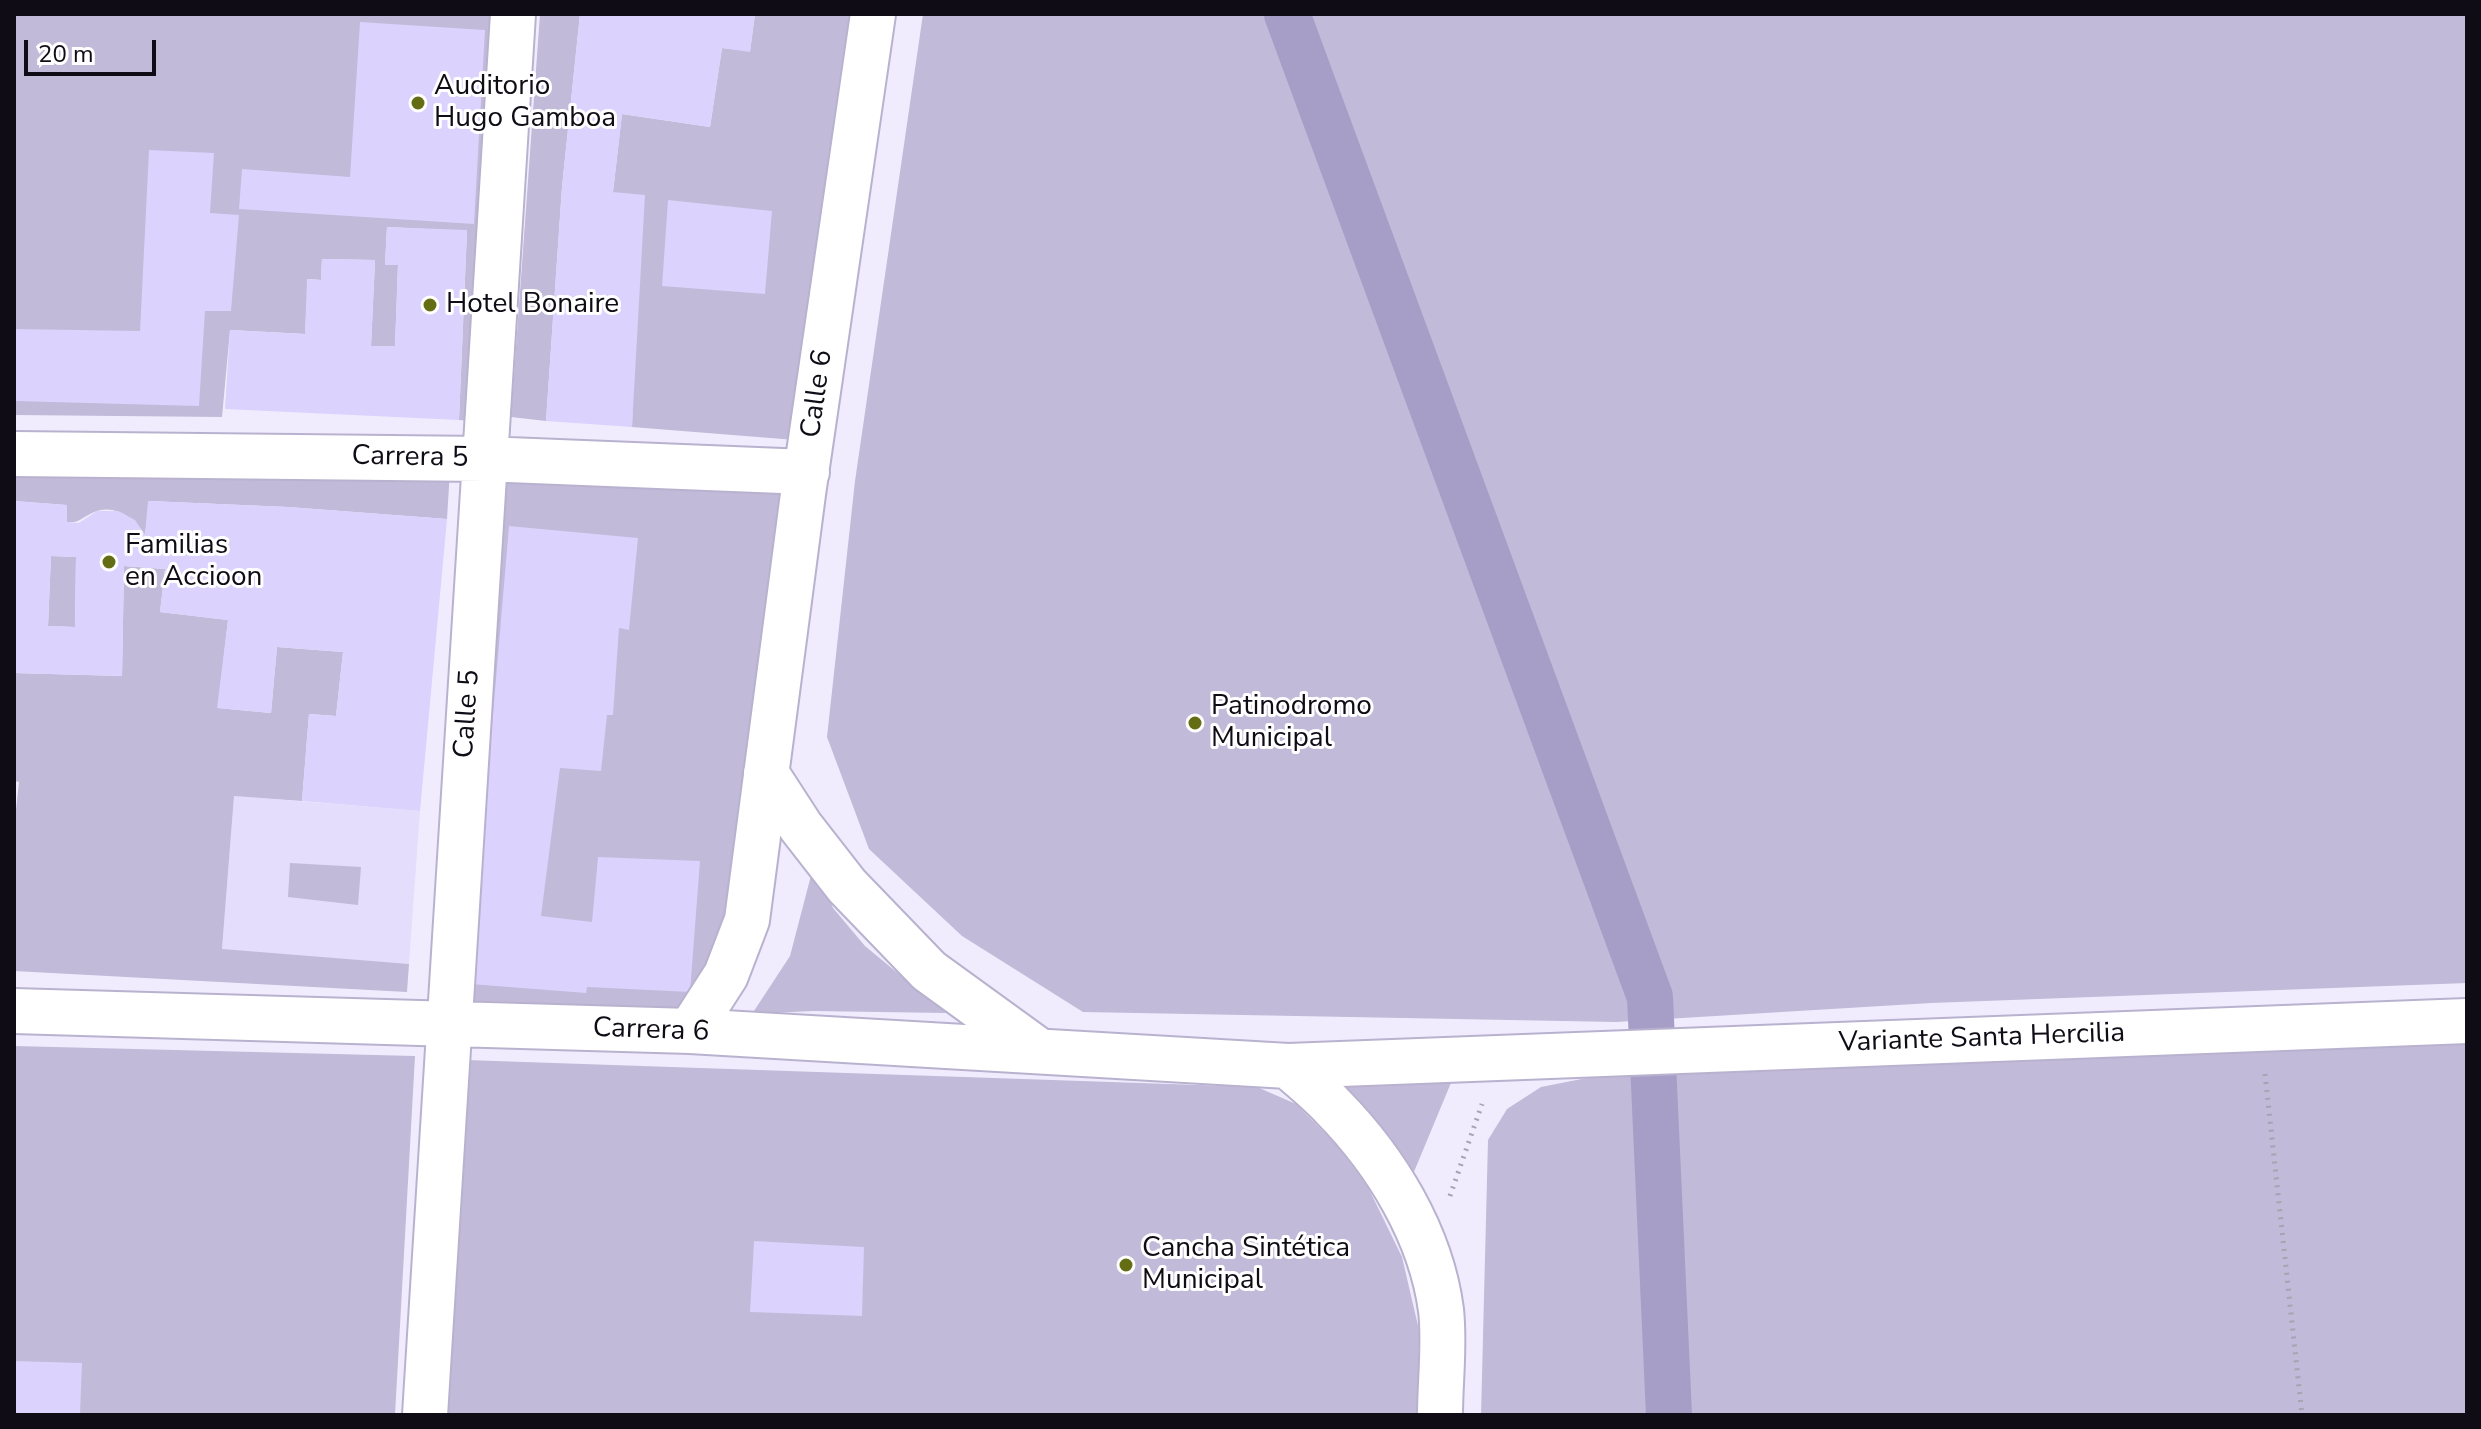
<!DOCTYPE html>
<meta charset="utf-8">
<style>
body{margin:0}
#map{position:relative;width:2481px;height:1429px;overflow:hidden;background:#f0ecfe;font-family:"Nunito Sans",sans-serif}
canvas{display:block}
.frame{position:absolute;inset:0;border:16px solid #0f0c16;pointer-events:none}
.scale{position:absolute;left:24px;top:40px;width:132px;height:36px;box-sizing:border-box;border:4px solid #0f0c16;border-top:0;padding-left:10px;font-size:24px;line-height:28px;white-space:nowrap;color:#0f0c16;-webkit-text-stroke:6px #fff;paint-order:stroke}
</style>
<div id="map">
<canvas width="2481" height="1429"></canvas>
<div class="frame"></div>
<div class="scale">20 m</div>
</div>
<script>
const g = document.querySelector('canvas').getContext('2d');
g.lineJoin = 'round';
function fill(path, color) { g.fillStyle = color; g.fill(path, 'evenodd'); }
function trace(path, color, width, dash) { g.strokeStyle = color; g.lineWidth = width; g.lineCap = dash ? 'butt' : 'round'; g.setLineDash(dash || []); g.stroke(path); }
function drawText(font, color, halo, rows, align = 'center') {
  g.font = font + ' "Nunito Sans",sans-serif'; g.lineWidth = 6; g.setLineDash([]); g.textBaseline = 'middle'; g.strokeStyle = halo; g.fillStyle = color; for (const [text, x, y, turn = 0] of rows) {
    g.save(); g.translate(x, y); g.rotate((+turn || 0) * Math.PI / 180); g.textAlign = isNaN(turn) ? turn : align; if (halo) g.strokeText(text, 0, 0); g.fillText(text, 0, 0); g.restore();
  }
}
fill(new Path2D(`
 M234 796 420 811 409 964 222 950Z`), '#e4ddfb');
fill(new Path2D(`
 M14 14H494L474 421 459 420 467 231 387 227 385 264 398 265 395 346H371L375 260 322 259 321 280 308 279 305 334 230 330 222 417 14 415Z
 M540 14H580L562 187 546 421 511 417Z
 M755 14H862L808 441 632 427 634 355 613 192 622 114 710 127 722 48 750 51Z
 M923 14H2467V983L1931 1003 1616 1022 1083 1012 962 936 869 849 827 737 855 481Z
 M14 465 450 470 447 519 288 507 149 501 145 535C133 516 112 502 90 514 80 519 79 523 67 522L66 505 14 501Z
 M495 474 789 482 732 920 687 1018 459 1010Z
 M51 556 76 557 75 627 48 626Z
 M124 566 165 569 160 612 228 620 218 708 271 713 277 647 343 652 336 716 309 714 302 801 234 796 222 949 409 964 407 992 14 971V828L19 782 14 781V673L122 676Z
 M290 863 361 867 358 905 288 897Z
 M814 864 833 908 865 946 946 1013 813 1011 752 1014 790 956Z
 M2467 1042V1415H1481L1488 1140 1507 1109 1541 1087 1602 1075Z
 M14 1046 415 1056 395 1415H14Z
 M466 1060 1257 1087 1296 1104 1335 1143 1367 1185 1402 1257 1419 1330 1418 1415H440Z
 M1453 1078 1411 1179 1333 1080Z`), '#c1bad8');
trace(new Path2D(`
 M1287 14 1650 997 1669 1415`), '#a79ec7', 46);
fill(new Path2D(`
 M580 14H755L750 52 722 48 710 127 622 114 613 192 645 195 632 427 546 421 562 187Z
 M360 22 485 30 474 224 239 209 242 169 350 177Z
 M149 150 214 153 210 213 239 215 231 311H205L199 406 14 401V329L140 331Z
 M668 200 772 211 765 294 662 286Z
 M387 227 467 230 459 420 225 409 230 330 305 334 307 279 321 280 322 259 375 260 371 346H395L398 265H385Z
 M14 501 67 505V522L79 523 97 511H118L135 520 145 535 148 501 288 507 447 519 420 811 302 801 309 714 336 716 343 652 277 647 271 713 217 708 228 620 160 612 165 569 124 566 122 676 14 673ZM51 556 76 557 75 627 48 626Z
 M509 526 638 538 629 630 619 628 613 715H607L601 771 560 768 541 916 592 922 598 857 700 861 690 992 587 987 586 993 470 984Z
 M754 1241 864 1247 862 1316 750 1312Z
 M14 1361 82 1363 80 1415H14Z`), '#dbd2fd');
const minor = new Path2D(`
 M14 454 484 459 807 472
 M766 773 801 827 847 886 929 971 1038 1050
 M14 1011 690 1031 1288 1066 2467 1021
 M690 1031 726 975 747 920 803 494 873 14
 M1288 1066C1303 1079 1319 1092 1333 1107 1386 1161 1431 1234 1441 1310 1445 1344 1440 1381 1440 1415
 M425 1415 513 14`);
trace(minor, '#b9b2cf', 48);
trace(new Path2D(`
 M2265 1074 2302 1415
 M1450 1196 1482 1104`), '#a6a3b2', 5, [2, 6]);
trace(minor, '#fff', 44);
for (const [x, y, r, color] of [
 [418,103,8,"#646d13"],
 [430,305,8,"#646d13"],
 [109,562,8,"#646d13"],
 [1195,723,8,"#646d13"],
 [1126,1265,8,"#646d13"]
]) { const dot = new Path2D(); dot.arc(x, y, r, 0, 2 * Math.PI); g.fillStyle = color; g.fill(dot); trace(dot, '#fff', 3); }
drawText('28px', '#0f0c16', '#fff', [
 ["Auditorio",434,87],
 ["Hugo Gamboa",434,119],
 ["Hotel Bonaire",446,305],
 ["Familias",125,546],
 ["en Accioon",125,578],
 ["Patinodromo",1211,707],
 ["Municipal",1211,739],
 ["Cancha Sintética",1142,1249],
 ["Municipal",1142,1281]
], 'left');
drawText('28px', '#0f0c16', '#fff', [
 ["Calle 6",818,394,-82],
 ["Carrera 5",410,458,1],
 ["Calle 5",468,714,-86],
 ["Carrera 6",651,1031,2],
 ["Variante Santa Hercilia",1982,1039,-2]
]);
</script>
